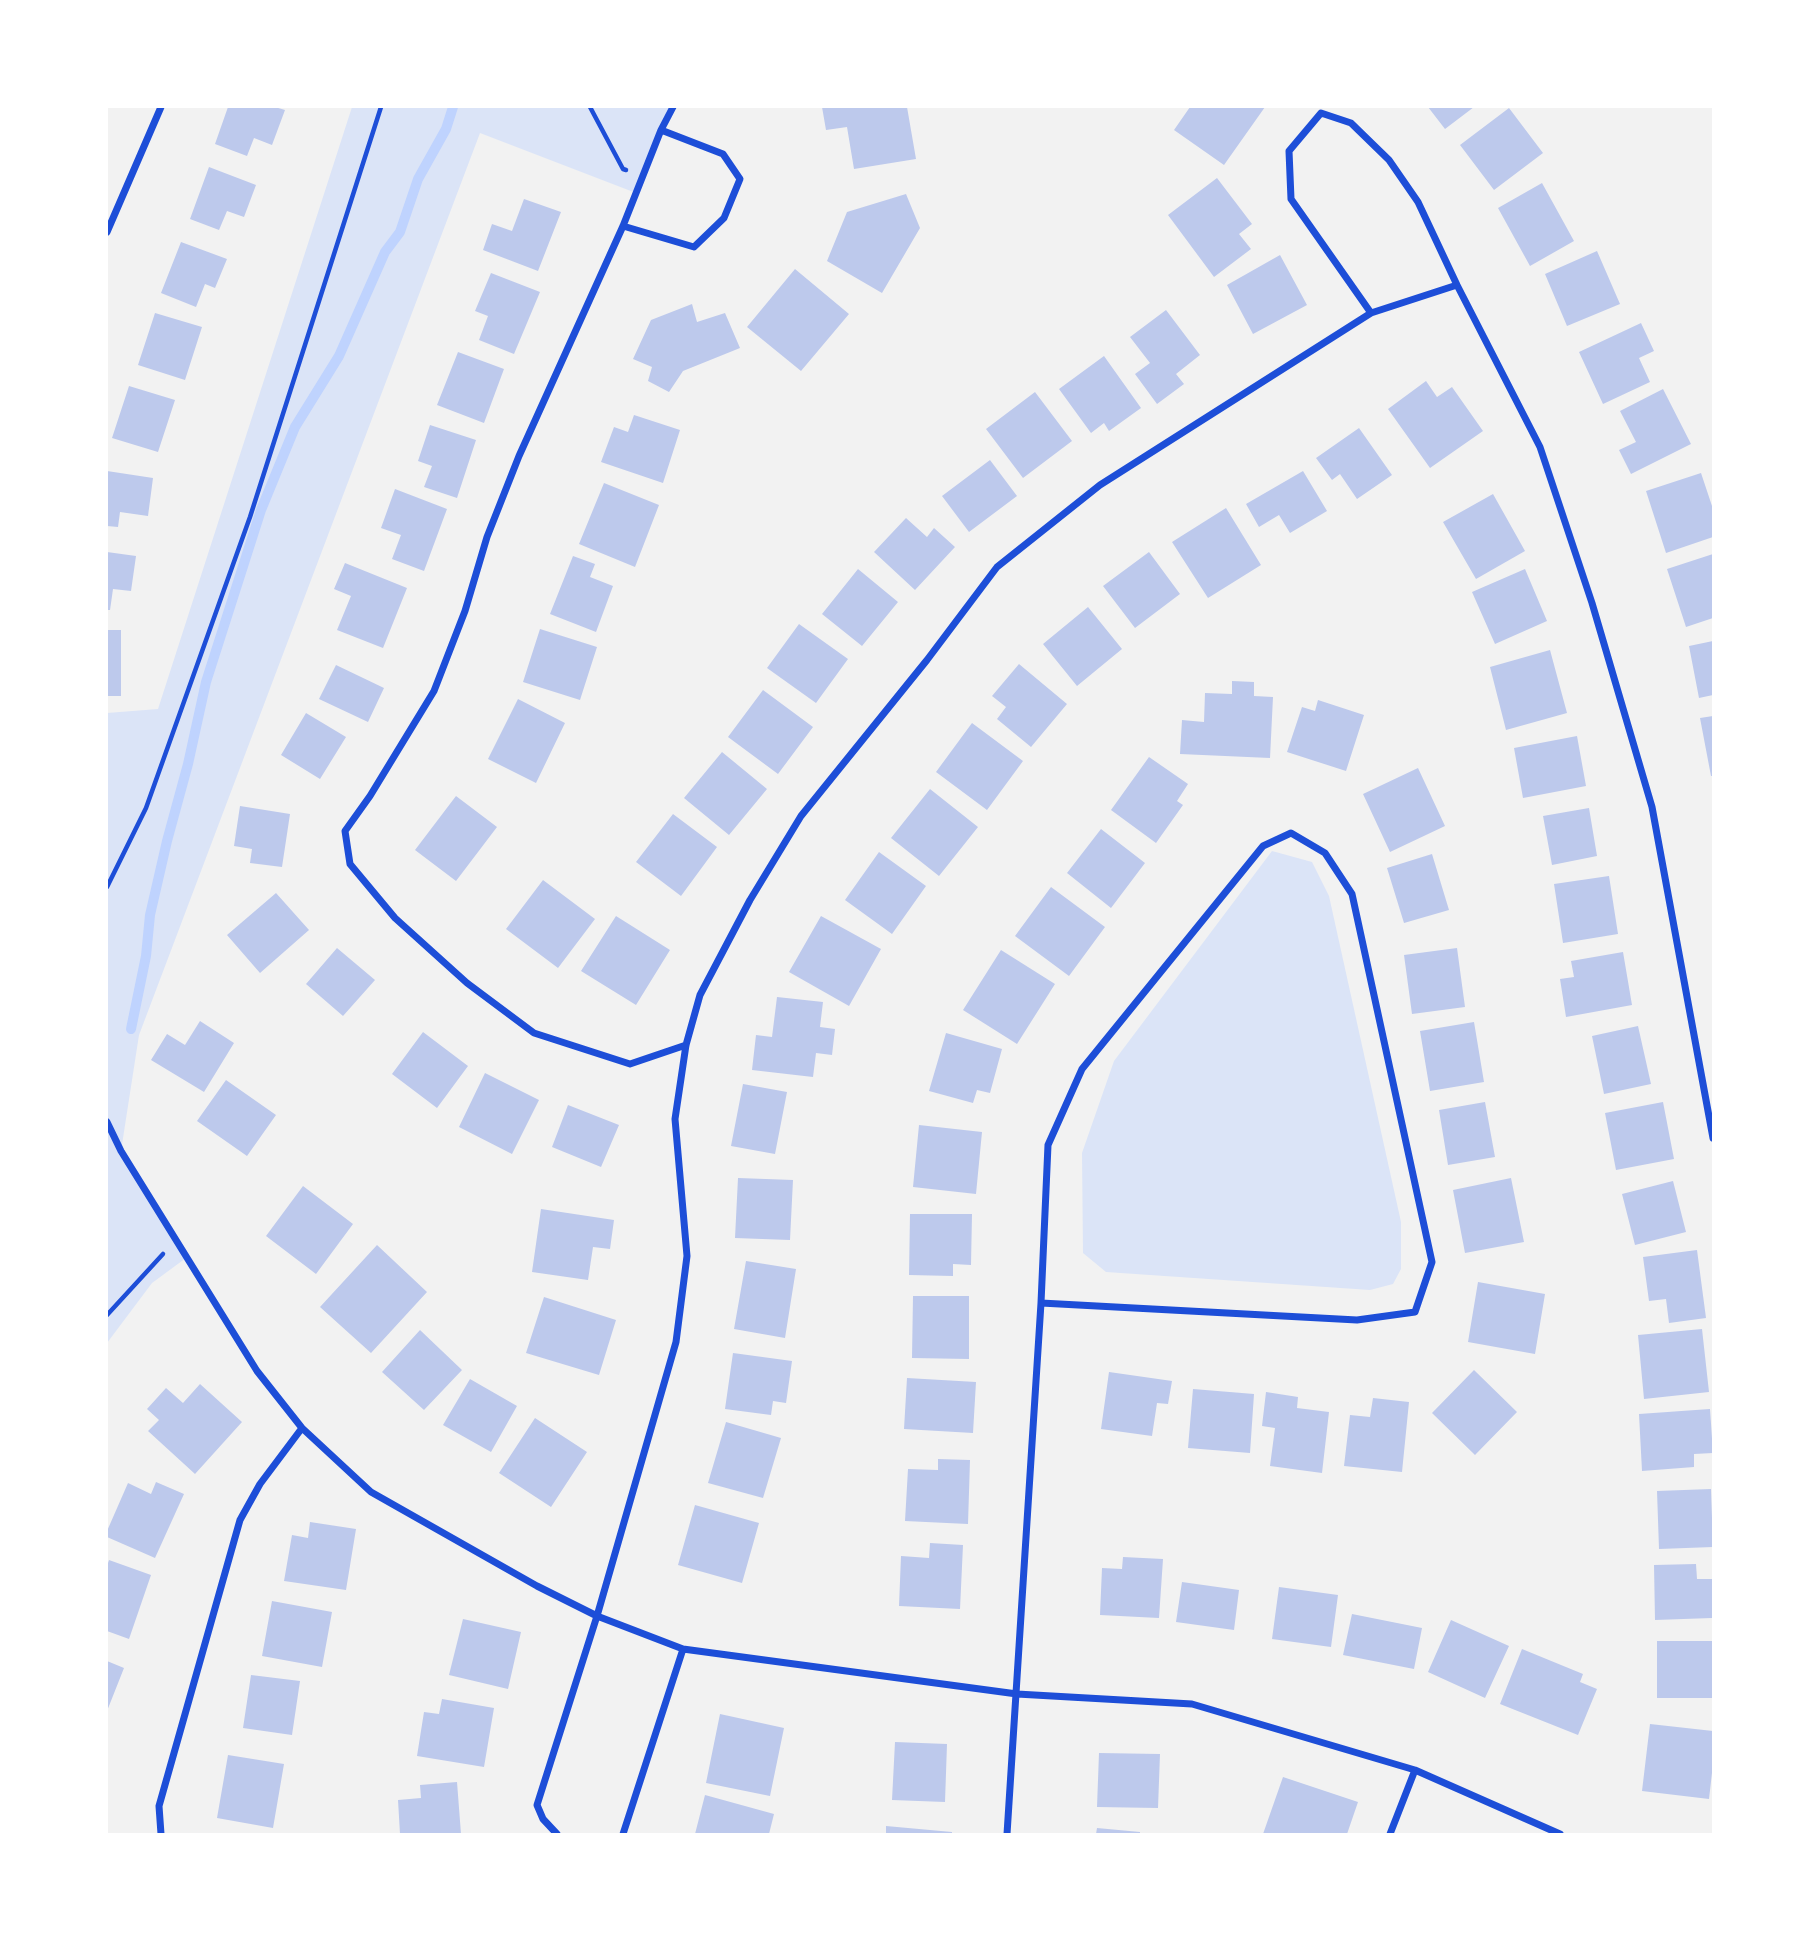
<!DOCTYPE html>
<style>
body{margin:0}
#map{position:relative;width:1820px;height:1941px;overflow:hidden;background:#f2f2f2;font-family:"DejaVu Sans",sans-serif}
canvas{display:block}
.frame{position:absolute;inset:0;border:108px solid #fff;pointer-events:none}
</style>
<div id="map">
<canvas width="1820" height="1941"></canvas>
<div class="frame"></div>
</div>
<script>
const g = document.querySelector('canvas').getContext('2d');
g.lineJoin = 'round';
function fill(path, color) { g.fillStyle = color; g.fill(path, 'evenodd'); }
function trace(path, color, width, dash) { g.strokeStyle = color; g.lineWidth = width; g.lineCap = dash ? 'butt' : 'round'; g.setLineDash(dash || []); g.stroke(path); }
fill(new Path2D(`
 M352 107H673L636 193 480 133 139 1035 121 1151 186 1258 152 1283 107 1343V713L158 709Z
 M1272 851 1312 862 1329 896 1401 1222V1269L1393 1284 1370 1290 1106 1272 1083 1253 1082 1153 1114 1061Z`), '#dbe4f7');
trace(new Path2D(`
 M131 1029 146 956 150 915 167 841 188 764 206 682 261 510 295 427 339 356 385 252 400 232 418 179 446 129 453 107`), '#bfd3fe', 10);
fill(new Path2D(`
 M228 107H275L285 110 272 145 254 138 247 156 215 144Z
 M822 107H907L916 159 854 169 847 127 826 130Z
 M1190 107H1265L1224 165 1174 130Z
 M1428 107H1474L1445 129Z
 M1509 108 1543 153 1494 190 1460 145Z
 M209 167 256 185 244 217 227 211 219 230 190 219Z
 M1217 178 1252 224 1239 234 1251 249 1214 277 1168 215Z
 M1542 183 1574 241 1530 266 1498 208Z
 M906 194 920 228 882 293 827 261 847 212Z
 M524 199 561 212 538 271 483 250 492 224 512 231Z
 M181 242 227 259 215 288 205 284 196 307 161 293Z
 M1597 251 1620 304 1567 326 1545 274Z
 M1280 255 1307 305 1253 334 1227 285Z
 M795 269 849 314 801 371 747 327Z
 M491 273 540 292 514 354 479 340 488 316 475 311Z
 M692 304 697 322 725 313 740 348 683 371 669 392 648 381 652 367 633 359 651 320Z
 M1166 310 1200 355 1176 374 1184 384 1157 404 1135 374 1150 363 1130 337Z
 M155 313 202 327 185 380 138 365Z
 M1641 323 1654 351 1639 358 1650 382 1603 404 1579 352Z
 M458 352 504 369 484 423 437 405Z
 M1104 356 1141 408 1109 431 1104 423 1091 433 1059 389Z
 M1426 381 1437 397 1452 387 1483 431 1430 468 1388 409Z
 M129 386 175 400 158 452 112 438Z
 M1663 389 1691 444 1631 474 1619 450 1636 442 1620 411Z
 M1035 392 1072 441 1023 478 986 429Z
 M634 415 680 430 663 483 601 462 614 427 628 432Z
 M430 425 476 440 457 498 424 487 432 466 418 461Z
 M1359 428 1392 475 1357 499 1340 474 1332 480 1316 458Z
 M990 460 1017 496 969 532 942 496Z
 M107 471 153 478 148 516 120 512 118 527 107 526Z
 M1303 471 1327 511 1290 533 1279 515 1259 527 1246 504Z
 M1701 473 1713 509V537L1666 553 1646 491Z
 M604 483 659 505 635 567 579 544Z
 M395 489 447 509 424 571 392 559 401 535 381 528Z
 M1493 494 1525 551 1476 579 1443 522Z
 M1226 508 1261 565 1208 598 1172 542Z
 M906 518 927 537 934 528 955 547 915 590 874 552Z
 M107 552 136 556 131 591 113 589 110 610H107Z
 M1149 552 1180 594 1135 628 1103 586Z
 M1713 554V618L1686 627 1667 569Z
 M573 556 595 564 590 577 613 586 596 632 550 614Z
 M345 563 407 588 383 648 337 630 351 596 334 589Z
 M858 569 898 602 862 646 822 614Z
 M1525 569 1547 621 1495 644 1472 592Z
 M1088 607 1122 649 1077 686 1043 644Z
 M799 624 848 659 816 703 767 668Z
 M540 629 597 647 580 700 523 682Z
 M107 630H121V696H107Z
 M1713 641V695L1699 698 1689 646Z
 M1550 650 1567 713 1506 730 1490 667Z
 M1019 664 1067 704 1031 747 997 719 1006 707 992 696Z
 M336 665 384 688 368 722 319 699Z
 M1232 681 1254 682V696L1273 697 1270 758 1180 754 1182 720 1204 722 1205 693 1232 694Z
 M763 690 813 727 778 774 728 737Z
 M518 699 565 723 536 783 488 759Z
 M1318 700 1364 715 1346 771 1287 752 1302 707 1315 711Z
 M306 713 346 737 320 779 281 755Z
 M1713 716V776H1711L1700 718Z
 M972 723 1023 761 987 810 936 772Z
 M1577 736 1586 786 1523 798 1514 748Z
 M722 752 767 789 729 835 684 798Z
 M1149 757 1188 784 1177 801 1183 805 1156 843 1111 810Z
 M1418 768 1445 826 1390 852 1363 794Z
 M930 789 978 827 939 876 891 838Z
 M456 796 497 827 456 881 415 850Z
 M240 806 290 814 282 867 250 863 252 849 234 846Z
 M1589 808 1597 856 1552 865 1543 816Z
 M673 814 717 847 681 896 636 862Z
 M1101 829 1145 863 1111 908 1067 873Z
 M879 852 926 886 892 934 845 900Z
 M1432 854 1449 910 1404 923 1387 868Z
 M1609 876 1618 934 1563 943 1554 884Z
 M543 880 595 919 558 968 506 929Z
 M1051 887 1105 927 1069 976 1015 936Z
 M276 893 309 930 260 973 227 935Z
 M616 916 670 950 636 1005 581 971Z
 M821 916 881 949 849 1006 789 972Z
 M337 948 375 980 343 1016 306 984Z
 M1457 948 1465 1007 1412 1014 1404 955Z
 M1001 950 1055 984 1017 1044 963 1010Z
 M1623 952 1632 1005 1566 1017 1560 979 1574 977 1571 961Z
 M777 997 823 1002 820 1027 835 1029 832 1055 816 1053 813 1077 752 1070 756 1035 772 1037Z
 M200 1021 234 1043 204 1092 151 1060 167 1034 185 1045Z
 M1474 1022 1484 1082 1430 1091 1420 1031Z
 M1638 1026 1651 1084 1604 1094 1592 1036Z
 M423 1032 468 1066 437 1108 392 1074Z
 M946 1033 1002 1049 990 1093 977 1090 973 1103 929 1091Z
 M485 1073 539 1100 512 1154 459 1127Z
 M226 1080 276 1115 247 1156 197 1121Z
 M743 1084 787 1092 775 1154 731 1146Z
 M1485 1102 1495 1157 1448 1165 1439 1110Z
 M1663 1102 1674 1159 1616 1170 1605 1113Z
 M568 1105 619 1125 601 1167 552 1147Z
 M919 1125 982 1132 976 1194 913 1187Z
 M738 1178 793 1180 790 1240 735 1238Z
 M1511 1178 1524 1242 1465 1253 1453 1190Z
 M1673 1181 1686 1232 1635 1245 1622 1194Z
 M303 1186 353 1224 316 1274 266 1236Z
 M541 1209 614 1220 610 1249 593 1247 588 1280 532 1272Z
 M910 1214H972L971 1265 953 1264V1276L909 1275Z
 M377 1245 427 1292 371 1353 320 1307Z
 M1697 1250 1706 1318 1669 1323 1666 1299 1649 1301 1643 1257Z
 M746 1261 796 1269 785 1338 734 1329Z
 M1478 1282 1545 1294 1535 1354 1468 1342Z
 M913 1296H969V1359L912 1358Z
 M544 1297 616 1320 599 1375 526 1353Z
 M1702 1329 1709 1392 1644 1399 1638 1335Z
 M420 1330 462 1370 424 1410 382 1372Z
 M733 1353 792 1361 786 1403 773 1401 771 1415 725 1409Z
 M1474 1370 1517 1412 1475 1455 1432 1413Z
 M1109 1372 1172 1381 1168 1404 1157 1403 1152 1436 1101 1429Z
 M907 1378 976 1382 973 1433 904 1429Z
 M470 1379 517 1406 491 1452 443 1425Z
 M200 1384 242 1422 195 1474 148 1431 159 1420 147 1409 166 1388 183 1403Z
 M1193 1389 1254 1394 1250 1453 1188 1448Z
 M1266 1392 1298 1397 1297 1408 1329 1412 1322 1473 1270 1466 1275 1428 1262 1426Z
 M1373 1398 1409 1402 1402 1472 1344 1466 1350 1415 1370 1417Z
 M1710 1409 1713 1453 1694 1454V1467L1642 1471 1639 1414Z
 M535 1418 587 1452 551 1507 499 1473Z
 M726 1422 781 1438 763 1498 708 1483Z
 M938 1459 970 1460 968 1524 905 1521 908 1469 938 1470Z
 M156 1482 184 1494 155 1558 107 1537V1531L128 1483 151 1494Z
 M1711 1489 1713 1547 1659 1549 1657 1491Z
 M695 1505 759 1523 742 1583 678 1565Z
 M310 1522 356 1529 346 1590 284 1581 292 1535 308 1538Z
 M930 1543 963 1545 960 1609 899 1606 901 1556 929 1558Z
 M1123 1557 1163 1559 1159 1618 1100 1615 1102 1568 1122 1569Z
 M109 1560 151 1575 129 1639 107 1631V1566Z
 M1696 1564 1697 1579H1712V1618L1655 1620 1654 1565Z
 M1182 1582 1239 1590 1234 1630 1176 1622Z
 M1279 1587 1338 1595 1331 1647 1272 1639Z
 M272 1601 332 1612 322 1667 262 1656Z
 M1352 1614 1422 1628 1414 1669 1343 1655Z
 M463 1619 521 1632 508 1689 449 1675Z
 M1451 1620 1509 1646 1485 1698 1428 1672Z
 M1657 1641H1713V1698H1657Z
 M1522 1649 1583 1674 1580 1682 1597 1689 1578 1735 1500 1704Z
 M107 1661 124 1668 107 1711Z
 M251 1675 300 1681 292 1735 243 1728Z
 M442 1699 494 1708 484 1767 417 1756 424 1712 439 1714Z
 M720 1714 784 1728 770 1796 706 1783Z
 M1650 1724 1713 1731V1764L1709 1799 1642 1791Z
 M895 1742 947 1744 945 1802 892 1800Z
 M1099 1753 1160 1754 1158 1808 1097 1807Z
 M228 1755 284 1764 273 1828 217 1818Z
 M1283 1777 1358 1802 1347 1834H1263Z
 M457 1782 461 1834H400L398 1800 421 1798 420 1785Z
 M705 1795 774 1814 769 1834H695Z
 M886 1826 952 1832V1834H886Z
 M1097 1828 1140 1832V1834H1096Z`), '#bdc9ec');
trace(new Path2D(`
 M590 107 623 169 626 170
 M107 887 146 808 250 517 381 107
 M107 1315 163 1254`), '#1d4ed8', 4.5);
trace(new Path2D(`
 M673 107 661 130 623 226 519 456 487 537 465 611 434 691 370 796 345 831 350 864 395 918 467 983 534 1033 630 1064 686 1045
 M623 226 694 247 724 218 740 179 723 154 661 130
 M107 232 161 107
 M1371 313 1291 199 1289 151 1321 113 1351 123 1389 160 1418 202 1457 285 1540 447 1592 603 1652 807 1713 1138
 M107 1122 121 1151 257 1371 302 1428 371 1492 537 1586 597 1616 683 1649 1017 1694 1192 1704 1415 1770 1560 1834
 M161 1834 159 1806 240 1520 260 1484 302 1428
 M557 1834 543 1819 537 1805 597 1616 676 1342 687 1256 675 1119 686 1045 700 995 750 900 801 816 927 660 997 567 1100 485 1371 313 1457 285
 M623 1834 683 1649
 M1007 1834 1041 1303 1048 1145 1082 1069 1263 846 1291 833 1325 853 1352 894 1432 1262 1415 1312 1357 1320 1041 1303
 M1390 1834 1415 1770`), '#1d4ed8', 7);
</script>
